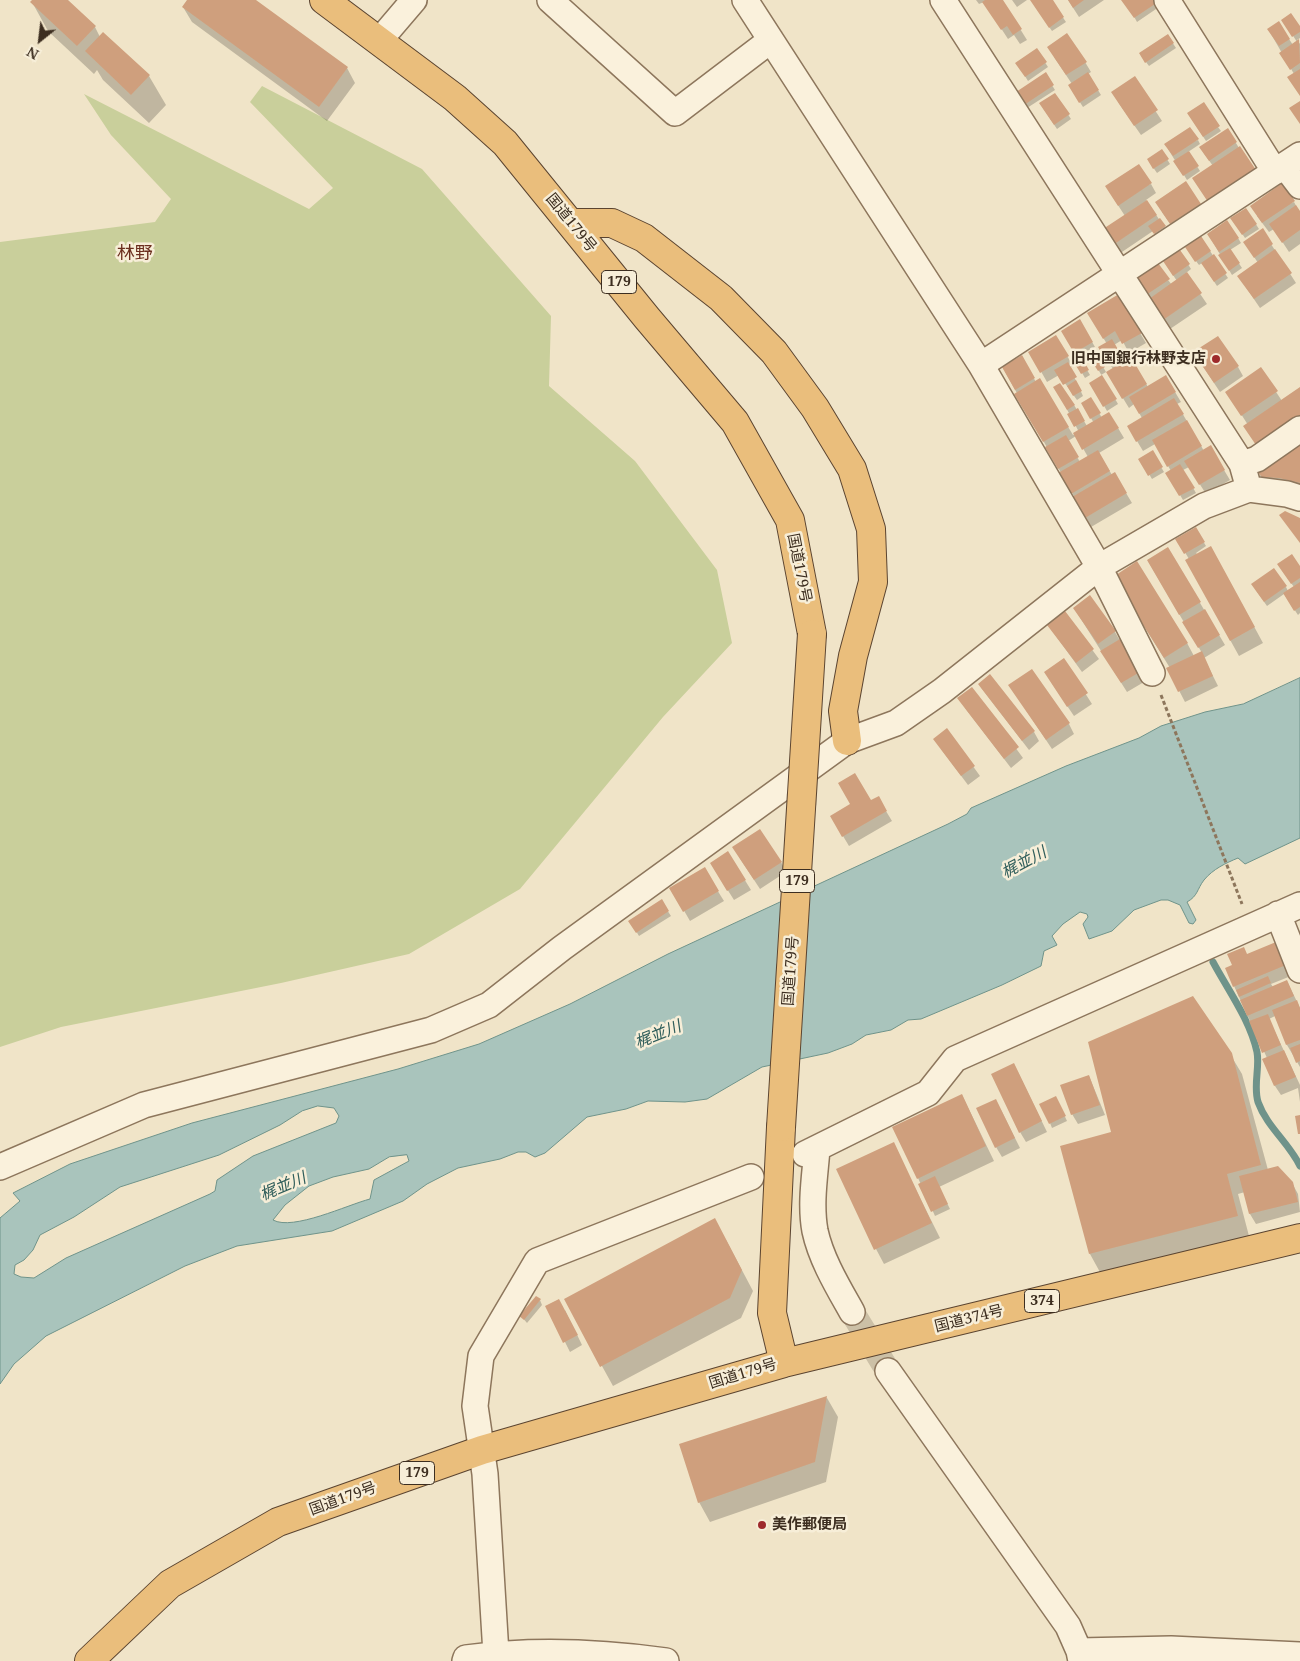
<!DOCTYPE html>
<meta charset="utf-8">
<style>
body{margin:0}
#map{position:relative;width:1300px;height:1661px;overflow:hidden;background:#f0e4c8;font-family:"Noto Serif",serif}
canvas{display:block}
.north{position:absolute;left:15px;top:15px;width:50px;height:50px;-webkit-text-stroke:4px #f7eed8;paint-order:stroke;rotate:209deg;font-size:14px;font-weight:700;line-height:20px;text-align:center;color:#3d2e20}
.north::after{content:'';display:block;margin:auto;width:18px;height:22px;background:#3d2e20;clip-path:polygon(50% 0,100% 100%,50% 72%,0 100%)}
</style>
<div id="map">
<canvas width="1300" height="1661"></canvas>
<div class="north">N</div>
</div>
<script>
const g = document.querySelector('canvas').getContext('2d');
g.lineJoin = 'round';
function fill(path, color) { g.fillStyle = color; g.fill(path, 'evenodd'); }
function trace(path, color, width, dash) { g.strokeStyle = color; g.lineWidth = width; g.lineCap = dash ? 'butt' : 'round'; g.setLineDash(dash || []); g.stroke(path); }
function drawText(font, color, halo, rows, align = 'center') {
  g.font = font + ' "Noto Serif","Noto Sans JP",serif'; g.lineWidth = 5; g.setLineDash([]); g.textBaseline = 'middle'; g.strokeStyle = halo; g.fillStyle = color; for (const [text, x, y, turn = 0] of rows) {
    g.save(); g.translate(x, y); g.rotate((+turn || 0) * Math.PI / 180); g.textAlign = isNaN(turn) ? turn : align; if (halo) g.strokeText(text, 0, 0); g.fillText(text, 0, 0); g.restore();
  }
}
fill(new Path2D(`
 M262 86 422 169 551 316 549 386 635 461 717 570 732 643 663 717 520 889 409 954 281 983 61 1027 0 1047V242L155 222 171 199 111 135 84 94 309 209 333 188 250 102Z`), '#c9cf9b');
const water = new Path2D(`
 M1300 678V838L1245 864 1238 858C1226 863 1213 869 1204 880 1197 889 1198 896 1187 902L1196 920 1193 924 1189 923 1180 905 1168 900H1161L1134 910 1112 931 1089 939 1083 924 1088 917 1087 914 1080 912 1063 924 1052 936 1057 945 1044 951 1041 966 1002 985 921 1019 908 1020 891 1030 866 1035 852 1044 828 1053 762 1067 707 1099 685 1102 648 1101 626 1109 587 1117 545 1153 535 1157 526 1152H518L500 1159 458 1168 427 1184 403 1201 332 1231 237 1246 185 1266 46 1336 14 1364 0 1384V1218L20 1201 13 1193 70 1164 192 1123 398 1069 479 1044 570 1004 668 954 948 824 967 814 971 808 1066 766 1139 738 1161 726 1205 712 1243 704ZM318 1106 334 1108 339 1116 336 1123 253 1156 217 1180 215 1191 210 1194 66 1258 34 1278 21 1277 14 1274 15 1265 24 1260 33 1250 40 1235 74 1217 120 1187 219 1155 280 1125 302 1111ZM407 1155 409 1161 374 1180 370 1199C347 1205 293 1231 273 1220L285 1205 309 1186 333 1177 369 1169 389 1157Z`);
fill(water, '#a9c4bc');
trace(water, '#6f938a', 1);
fill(new Path2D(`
 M34 0H66L95 27 100 37 103 33 149 76 166 105 149 123 103 80 97 70 94 74 48 31 32 2Z
 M189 0H254L347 68 355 83 327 121 192 22 183 7Z
 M976 0H1002L1027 40 1020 44 1014 35 1008 39 984 2 979 4Z
 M1012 0H1027L1017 7Z
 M1051 0 1066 22 1052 31 1034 5Z
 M1068 0H1104L1079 17Z
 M1125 0H1155L1159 7 1137 22Z
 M1283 20 1300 28V38L1297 40 1300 44V94L1294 74 1271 34 1289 39 1293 45 1297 42Z
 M1168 36 1176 48 1149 66 1140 54Z
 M1037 50 1048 67 1028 81 1017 63Z
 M1054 57 1085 62 1091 72 1088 74 1101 95 1083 107 1072 90V84Z
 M1045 74 1055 90 1027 108 1017 93Z
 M1134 78 1162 121 1141 135 1118 102Z
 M1055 94 1071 119 1057 129 1043 108Z
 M1191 118 1218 127 1221 131 1206 141Z
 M1228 130 1239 148 1213 166 1203 152Z
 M1198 140 1200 144 1188 152 1200 171 1187 180 1168 149Z
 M1162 151 1170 164 1157 173 1148 160Z
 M1151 184 1156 193 1146 200 1167 231 1157 238 1153 231 1119 254 1110 240 1125 216 1112 196Z
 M1294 202 1300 213V244L1289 252 1274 229 1269 232 1257 216Z
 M1200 205 1206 214 1177 233 1162 212Z
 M1246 209 1259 229 1245 238 1235 223Z
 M1262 230 1296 283 1260 308 1245 286 1258 263 1247 246Z
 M1238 238 1241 243 1230 250 1242 268 1232 275 1211 239Z
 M1180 251 1191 269 1186 273 1207 304 1170 329 1138 284 1168 280 1172 285 1177 281 1167 266Z
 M1210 251 1228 278 1217 286 1202 263 1199 265 1189 252Z
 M1118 296 1146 343 1129 353 1122 340 1114 345 1124 362 1131 359 1148 387 1166 377 1181 402 1177 404 1204 451 1210 447 1230 480 1206 494 1189 467 1183 470 1196 493 1183 500 1167 473 1171 471 1155 444 1143 451 1128 426 1142 418 1134 404 1129 408 1107 372 1113 369 1100 348 1107 344 1088 313Z
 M1080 321 1095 347 1079 356 1090 375 1085 378 1074 359 1077 357 1062 331Z
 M1056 337 1073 366 1070 368 1083 396 1077 400 1059 375 1047 382 1030 352Z
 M1094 351 1106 372 1101 375 1118 404 1107 411 1091 383 1102 376 1089 354Z
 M1021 357 1036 382 1040 380 1073 435 1079 432 1055 387 1074 405 1087 426 1094 423 1082 404 1091 399 1102 418 1109 413 1124 438 1099 453 1112 475 1114 473 1132 503 1091 527 1003 368ZM1076 436 1088 457 1080 462 1068 441Z
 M1200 362 1238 367 1243 376 1220 392Z
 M1261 369 1282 401 1300 389V432L1264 456 1245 426 1248 425 1227 392Z
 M1300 446V491L1262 479 1257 469Z
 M1152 452 1164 472 1152 479 1140 459Z
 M1195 528 1206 546 1196 553 1197 554 1219 562 1263 643 1239 656 1186 560 1189 559 1177 539Z
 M1168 549 1225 645 1204 658 1218 686 1185 702 1168 669 1170 668 1123 592 1187 643 1194 656 1202 653 1148 561Z
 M1300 568V613L1298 615 1284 594 1267 606 1255 589 1286 587 1288 591 1294 587 1281 569Z
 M1090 597 1115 632 1144 682 1127 692 1074 608Z
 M1065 613 1099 659 1082 672 1048 625Z
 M1064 660 1092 704 1074 716 1051 682Z
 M979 685 1034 732 1039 741 1029 750Z
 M1010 686 1069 724 1074 734 1052 749Z
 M972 688 1023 758 1011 768 965 708Z
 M947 730 980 776 968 785 941 749Z
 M878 798 892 821 849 846 831 816 852 805 871 802Z
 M728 853 751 890 734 900 717 873Z
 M739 857 781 862 786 872 760 889Z
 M704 869 724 901 690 921 671 888Z
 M661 901 671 916 639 936 630 921Z
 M1276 943 1291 976 1271 984 1273 987 1287 981 1300 1008V1067L1287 1045 1275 1016 1269 1019 1300 1085V1102L1298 1088 1281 1095 1275 1086 1264 1059 1267 1058 1234 986 1247 955Z
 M1230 1054 1242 1074 1268 1170 1292 1183 1298 1194 1300 1212 1256 1224 1250 1214 1245 1192 1238 1194 1249 1236 1101 1274 1090 1254 1062 1146 1113 1133Z
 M1014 1064 1047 1132 1026 1142 1020 1132Z
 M1089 1076 1105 1115 1078 1124 1072 1114Z
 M962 1095 994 1161 939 1187 950 1209 935 1216 918 1178Z
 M1058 1102 1067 1121 1052 1128 1050 1123Z
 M1001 1110 1020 1148 1002 1157 996 1147Z
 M893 1144 940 1238 884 1264 876 1249Z
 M726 1240 753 1291 741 1318 613 1386 565 1299Z
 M540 1300 542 1305 527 1323 521 1316Z
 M565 1310 582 1345 570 1352 565 1342Z
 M827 1398 838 1417 826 1482 710 1522 699 1502 680 1445Z`), '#0003');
trace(new Path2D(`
 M1213 962C1228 990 1250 1020 1257 1052 1260 1068 1253 1085 1258 1102 1267 1127 1289 1143 1300 1166`), '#6f938a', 7);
fill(new Path2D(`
 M32 0H68L96 26 77 46 30 2Z
 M187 0H256L348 67 319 107 182 7Z
 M985 0H1003L1022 29 1013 35 1007 26 1001 30 982 2Z
 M1030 0H1053L1064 17 1049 28Z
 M1068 0H1084L1073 8Z
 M1121 0H1156L1158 2 1134 18Z
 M1291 13 1300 26V32L1292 37 1281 20Z
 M1279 21 1290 39 1279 46 1267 29Z
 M103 32 150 75 131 95 85 51Z
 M1067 33 1087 62 1066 75 1047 47Z
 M1168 34 1174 43 1145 63 1139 53Z
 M1299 39 1300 63 1290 70 1279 53Z
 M1037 48 1047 62 1025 77 1015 63Z
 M1300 69V96L1287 77Z
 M1046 72 1054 85 1024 105 1016 92Z
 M1088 72 1099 90 1079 103 1068 85Z
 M1135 76 1158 110 1134 126 1111 92Z
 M1055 93 1070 114 1054 125 1039 103Z
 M1300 101V124L1289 108Z
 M1204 102 1220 126 1203 137 1187 113Z
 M1190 127 1199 139 1173 156 1164 144Z
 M1228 128 1237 142 1209 161 1199 147Z
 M1240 146 1256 170 1208 202 1192 178Z
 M1162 149 1169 159 1153 169 1147 159Z
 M1189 151 1199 166 1183 176 1173 161Z
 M1139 164 1152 183 1118 206 1105 186Z
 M1186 181 1201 204 1170 224 1155 202Z
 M1282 183 1295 201 1262 223 1250 206Z
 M1147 200 1157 215 1113 245 1103 229Z
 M1296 205 1300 211V230L1282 243 1269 224Z
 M1246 208 1257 224 1242 235 1230 218Z
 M1160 218 1166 226 1154 234 1148 226Z
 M1227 220 1239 238 1219 252 1207 234Z
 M1263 228 1273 244 1254 258 1243 242Z
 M1201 236 1211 251 1195 262 1185 247Z
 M1230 248 1240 263 1229 271 1218 255Z
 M1275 249 1292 273 1254 299 1237 276Z
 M1180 250 1190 264 1173 276 1163 261Z
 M1214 254 1227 273 1214 282 1201 263Z
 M1158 263 1170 279 1146 295 1134 279Z
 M1187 272 1202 293 1163 320 1149 299Z
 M1119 294 1142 333 1122 344 1115 331 1103 339 1087 313Z
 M1080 319 1093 342 1074 353 1061 331Z
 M1056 335 1069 356 1040 373 1028 352Z
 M1218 336 1239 366 1214 383 1193 352Z
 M1112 339 1123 358 1109 366 1098 347Z
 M1094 349 1105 367 1098 371 1087 354Z
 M1080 354 1089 370 1081 374 1072 359Z
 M1022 355 1035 378 1015 390 1002 367Z
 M1131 357 1147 384 1122 399 1106 372Z
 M1068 362 1077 377 1063 385 1054 370Z
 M1261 367 1278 391 1241 416 1225 392Z
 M1102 375 1117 399 1103 407 1089 383Z
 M1166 375 1176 392 1139 414 1129 397Z
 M1040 378 1069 427 1043 442 1014 394Z
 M1076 380 1082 391 1073 396 1067 386Z
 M1060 383 1075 405 1067 410 1053 387Z
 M1300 387V418L1258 448 1243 426Z
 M1091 397 1101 413 1090 419 1081 403Z
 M1174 398 1184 414 1136 442 1127 426Z
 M1078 408 1085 421 1074 427 1067 414Z
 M1109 412 1119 428 1082 450 1073 433Z
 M1187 420 1202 446 1167 467 1152 440Z
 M1066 435 1079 457 1058 469 1045 447Z
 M1300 444V483L1279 478 1262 477 1255 469Z
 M1211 445 1225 470 1199 485 1184 461Z
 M1098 450 1110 471 1071 494 1058 473Z
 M1153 450 1163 467 1148 476 1138 459Z
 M1180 464 1195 488 1179 496 1165 473Z
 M1115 472 1127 493 1085 518 1072 497Z
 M1285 511 1300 518V543L1279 515Z
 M1196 527 1205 542 1184 554 1175 539Z
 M1211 546 1255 627 1230 641 1185 560Z
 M1168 547 1201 602 1179 615 1147 560Z
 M1292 554 1300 566V578L1291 584 1277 564Z
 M1137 561 1188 643 1164 658 1113 577Z
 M1274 568 1287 586 1264 602 1251 584Z
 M1300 582V607L1294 611 1283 593Z
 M1090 595 1116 631 1098 644 1073 608Z
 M1205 609 1220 635 1198 648 1182 622Z
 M1065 611 1094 649 1076 663 1047 625Z
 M1120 639 1140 672 1121 683 1100 651Z
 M1202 651 1213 676 1178 692 1166 668Z
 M1064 658 1088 693 1067 707 1044 672Z
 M1032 669 1070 723 1046 740 1008 685Z
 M990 674 1035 731 1022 741 978 684Z
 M972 687 1019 747 1004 759 957 698Z
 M947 728 975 766 961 776 933 739Z
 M855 773 871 800 879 796 887 811 842 837 830 816 850 804 838 783Z
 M760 829 782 862 754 880 732 847Z
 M728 851 746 880 727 891 710 863Z
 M705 867 719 891 683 912 669 888Z
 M662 899 669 911 636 933 628 921Z
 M1276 942 1286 965 1233 987 1225 968 1232 965 1227 954 1244 947 1247 954Z
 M1268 976 1271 983 1239 997 1236 990Z
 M1287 980 1294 996 1247 1016 1240 1000Z
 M1193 996 1232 1053 1261 1165 1227 1174 1238 1216 1089 1254 1060 1146 1111 1132 1088 1042Z
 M1297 1000 1300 1008V1040L1286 1045 1272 1010Z
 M1268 1014 1281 1045 1262 1053 1249 1021Z
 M1300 1044V1061L1296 1063 1290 1048Z
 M1284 1050 1296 1077 1274 1086 1262 1059Z
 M1014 1063 1042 1121 1019 1133 991 1074Z
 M1089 1075 1100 1105 1071 1115 1060 1085Z
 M962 1094 986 1146 917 1179 892 1127Z
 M1056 1096 1066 1116 1049 1124 1039 1104Z
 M996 1099 1015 1138 995 1148 976 1108Z
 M1300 1115V1134H1298L1295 1116Z
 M894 1142 932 1223 874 1250 836 1169Z
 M1278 1166 1293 1182 1298 1202 1249 1214 1239 1176Z
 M935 1176 948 1204 931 1212 918 1184Z
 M715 1218 742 1270 730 1298 600 1367 564 1299Z
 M536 1296 541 1299 524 1320 519 1316Z
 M559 1299 578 1335 563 1343 545 1306Z
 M827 1396 815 1462 698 1503 679 1444Z`), '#cf9f7d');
trace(new Path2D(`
 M852 1312 888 1371`), '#ccc0a6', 25, [25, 12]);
const minor = new Path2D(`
 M550 0 675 113 771 40
 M745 0 981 365 1099 567 1152 673
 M943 0 1242 464 1249 489
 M1167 0 1275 172
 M379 41 414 0
 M1284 165 1300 186
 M981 365 1300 155
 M1242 464 1257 459 1300 429
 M1278 914 1300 970
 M817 1149C815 1175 810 1204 815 1231 821 1259 838 1287 852 1312
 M805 1154 928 1093 955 1059 1300 905
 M0 1167 144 1105 431 1030 489 1005 562 948 847 741 896 723 942 691 1099 567 1204 506 1249 489 1287 494 1300 498
 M888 1371 1068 1626 1079 1651 1081 1661
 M1079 1651 1171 1649 1300 1655
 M496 1654 485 1474 475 1406 481 1356 537 1261 751 1177
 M465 1661 466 1658C532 1649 601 1652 666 1661`);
const trunk = new Path2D(`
 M324 0 455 98 505 143 647 318 735 422 790 520 812 634
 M571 223H612L644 238 721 298 774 352 815 408 852 469 871 529 873 582 853 656 843 711 847 741
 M781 1127 772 1313 784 1363
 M89 1661 170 1584 278 1522 482 1450 784 1363 1300 1238`);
trace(minor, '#8d765c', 28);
trace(trunk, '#5b4430', 30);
trace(new Path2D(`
 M1161 695 1242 904`), '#8d765c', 3, [4, 2.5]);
trace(minor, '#faf1dc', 25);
trace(trunk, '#eabe7c', 28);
const trunkBridge = new Path2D(`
 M781 1127 812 634`);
trace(trunkBridge, '#5b4430', 30, []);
trace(trunkBridge, '#eabe7c', 28);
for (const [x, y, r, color] of [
 [1216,359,5,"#9e2a2b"],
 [762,1525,5,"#9e2a2b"]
]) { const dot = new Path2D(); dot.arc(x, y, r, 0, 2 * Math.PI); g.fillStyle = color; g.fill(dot); trace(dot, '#f7eed8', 2); }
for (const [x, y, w] of [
 [619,282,35],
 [797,881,35],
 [1042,1301,35],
 [417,1473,35]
]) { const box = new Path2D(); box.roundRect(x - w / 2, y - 11.5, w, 23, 4); g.fillStyle = '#f7eed8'; g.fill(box); trace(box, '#3d2e20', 1); }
drawText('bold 14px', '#3d2e20', null, [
 ["179",619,282],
 ["179",797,881],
 ["374",1042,1301],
 ["179",417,1473]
]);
drawText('15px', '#3d2e20', '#f7eed8', [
 ["国道179号",571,223,51],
 ["国道179号",799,568,79],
 ["国道179号",791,971,-86],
 ["国道374号",969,1319,-14],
 ["国道179号",743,1374,-17],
 ["国道179号",343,1499,-20]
]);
drawText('bold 15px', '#3d2e20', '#f7eed8', [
 ["旧中国銀行林野支店",1206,359],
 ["美作郵便局",772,1525,"left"]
], 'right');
drawText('italic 16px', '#2f5d5a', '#f7eed8', [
 ["梶並川",1024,863,-28],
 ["梶並川",658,1035,-22],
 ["梶並川",283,1187,-23]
]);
drawText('18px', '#6b2e1e', '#f7eed8', [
 ["林野",135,254]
]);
</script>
